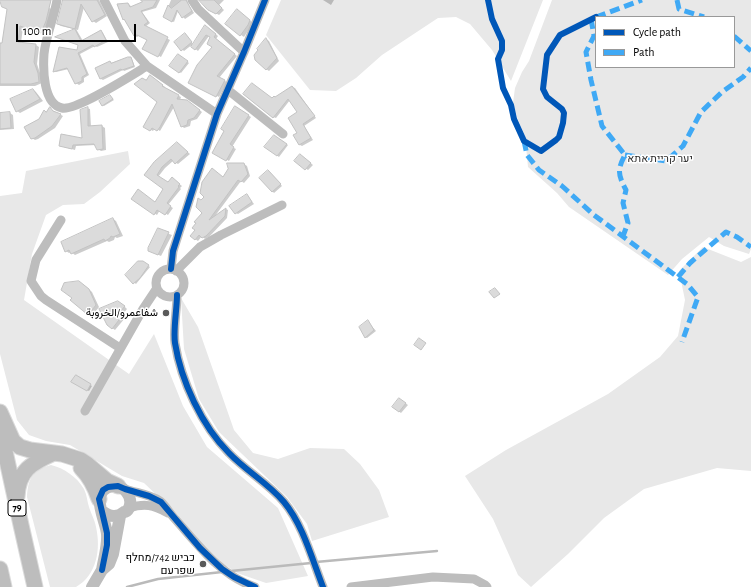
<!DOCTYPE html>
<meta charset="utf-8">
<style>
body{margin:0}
#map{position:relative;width:751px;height:587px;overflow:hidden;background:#fff;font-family:"Alegreya Sans",sans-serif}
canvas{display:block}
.legend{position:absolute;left:595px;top:16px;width:140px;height:52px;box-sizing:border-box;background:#fff;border:1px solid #999;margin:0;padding:5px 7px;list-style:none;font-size:12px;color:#000}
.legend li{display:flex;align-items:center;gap:8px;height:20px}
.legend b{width:20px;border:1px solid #999}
.scale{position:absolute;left:16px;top:24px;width:120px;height:18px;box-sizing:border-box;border:2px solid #000;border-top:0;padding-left:5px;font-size:12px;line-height:14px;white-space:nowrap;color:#000;-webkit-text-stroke:3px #fff;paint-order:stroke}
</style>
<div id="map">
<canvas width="751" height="587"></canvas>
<ul class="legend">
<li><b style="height:5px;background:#0057b8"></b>Cycle path</li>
<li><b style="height:5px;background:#3fa9f5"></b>Path</li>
</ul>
<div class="scale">100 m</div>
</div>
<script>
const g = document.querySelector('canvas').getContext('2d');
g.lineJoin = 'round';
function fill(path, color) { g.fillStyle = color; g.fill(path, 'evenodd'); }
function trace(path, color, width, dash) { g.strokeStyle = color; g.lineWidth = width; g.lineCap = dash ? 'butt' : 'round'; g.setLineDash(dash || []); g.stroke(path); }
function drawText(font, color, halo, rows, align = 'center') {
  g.font = font + ' "Alegreya Sans",Vazirmatn,Heebo,sans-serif'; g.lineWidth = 3; g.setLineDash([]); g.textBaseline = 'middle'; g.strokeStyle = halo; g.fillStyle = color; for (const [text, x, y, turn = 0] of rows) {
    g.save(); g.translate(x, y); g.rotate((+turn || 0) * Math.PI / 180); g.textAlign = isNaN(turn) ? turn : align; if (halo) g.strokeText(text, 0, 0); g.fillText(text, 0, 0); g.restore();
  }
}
fill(new Path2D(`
 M281 0H543L511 81 492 50 470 24 456 17 438 18 382 55 356 78 336 91 310 90 266 35Z
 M552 0H751V249L749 254 724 246 709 237 682 259 668 275 569 207 557 193 528 167 525 136 518 120 513 103 515 88 522 72 529 61ZM596 17H734V67H596Z
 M128 151 130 164 100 192 84 204 63 205 46 215 32 254 24 300 129 374 154 334 183 406 207 447 278 508 308 576 266 583 237 573 207 553 165 503 144 483 122 476 70 445 46 441 29 435 17 420 0 354V196L22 193 26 171Z
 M703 247 741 262 751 257V471L717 468 644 489 604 518 568 554 531 587 518 575 493 519 465 476 506 450 608 394 660 357 678 336 685 300 679 271Z
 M181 298 198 327 234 430 253 453 278 459 310 448 344 449 360 464 379 490 389 517 312 541 307 524 287 497 219 432 199 399 184 349Z
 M51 465C64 468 77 477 84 489 87 495 87 501 89 507 91 514 95 520 96 527 101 549 97 575 76 587H50L27 497C28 479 32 470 51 465Z`), '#e8e8e8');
fill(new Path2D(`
 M1 0H51L49 8 52 9 44 34 23 27 21 43 36 45 39 47 37 64 41 76 42 83 35 86H0V44H2L8 9Z
 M64 0H99L107 16 96 23 93 21 84 7 78 30 61 26 58 24Z
 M142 0H160L156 8 142 12 150 23 145 27 170 40 161 57 144 48 148 40 140 35 137 37 135 36 124 19 128 4 130 5 131 7 143 3Z
 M171 0H187L189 5 194 13 185 19 178 11 174 22 164 17Z
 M200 0H224L219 5 224 10 219 15 212 11Z
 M323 0H334L331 5Z
 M240 12 253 23 244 37 241 35Z
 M208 28 218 36 216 39 237 56 219 78 227 82 219 97 190 82 213 47 211 37 209 36 198 51 193 47Z
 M76 29 83 41 101 31 103 33 108 42 97 47 95 46 80 54 89 75 84 78V82L79 85 76 83 69 69 56 72 54 71 78 51 79 45 57 37Z
 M187 36 193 44 184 51 175 42Z
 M266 39 269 41 279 61 269 71 266 69Z
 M178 55 189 63 181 73 171 66Z
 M130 58 132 59 135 67 124 71 123 70 103 80 101 79 96 69 110 62 112 63Z
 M150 76 165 87 164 88 181 97 180 100 190 103 202 112 197 119 191 121 190 126 184 128 182 126 174 107 160 131 155 128 153 131 145 127 158 102 146 81Z
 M292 87 295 88 316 118 304 126 313 140 302 146 300 145 295 136 299 133V112L290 100 276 118 273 117 272 99 276 98Z
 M33 90 36 92 43 101 20 113 17 111Z
 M110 96 114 100 104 106 102 105Z
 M87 108 90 109 91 127 102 126 105 128 106 150 101 151 98 149 96 145 76 146 75 150 60 146 83 139Z
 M236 108 251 117 232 147 236 149 229 161 213 152 226 131Z
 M50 109 63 116 55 128 38 139 35 140 32 138 39 120Z
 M10 113 13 115 14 129 0 130V114Z
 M274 136 288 145 279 157 266 147Z
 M177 143 190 154 178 164 173 161 165 168 158 177 168 184 174 180 182 186 180 188 181 189 168 205 173 208 168 215 160 210 157 215 132 199 156 203 164 189 145 175Z
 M302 156 313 165 308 170 295 161Z
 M244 164 247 166 250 176 244 183 241 181 215 216 226 209 228 210 227 218 209 237 205 239 202 236 198 241 195 239 196 230 203 213 202 201 223 178Z
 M270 172 282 186 274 193 260 178Z
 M247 195 254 204 238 214 236 213Z
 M113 219 116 221 123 236 117 238 115 237 114 240 109 242 107 241 75 255 71 252 69 253 66 251Z
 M158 230 172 235 161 256 152 252Z
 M142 262 150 267 136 284 126 275Z
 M83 284 92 292 99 307 92 316 89 314Z
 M122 304 127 309 123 314 125 318 115 330 112 328Z
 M368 322 376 331 367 338 365 337Z
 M76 376 92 386 89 391 73 382Z
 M401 400 408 405 401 413 393 407Z`), '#0003');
trace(new Path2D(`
 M316 562 437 551
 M231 571 311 563
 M127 587 158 579 222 572`), '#bababa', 2.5);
const building = new Path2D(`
 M0 0H51L46 21 41 33 20 26 18 42 36 44 34 62 38 73 39 82 31 84H0V43H2L7 9 2 7Z
 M63 0H97L105 15 92 22 81 4 75 29 57 24Z
 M141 0H157L153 7 141 11 148 22 144 25 168 37 158 57 142 49 147 40 137 35 134 36 124 19 123 20 117 4 128 3 130 7 142 2Z
 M182 0H186L192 11 182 18 177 10 172 22 163 17 168 5 171 8Z
 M199 0H214L222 8 216 14 208 10Z
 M237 9 250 20 248 25 240 36 225 24Z
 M205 25 216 34 214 37 235 54 217 76 225 80 216 97 188 83 197 65 212 47 207 44 210 37 206 35 195 50 191 47Z
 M75 29 81 41 101 30 106 40 94 47 93 45 78 53 87 74 82 77V81L75 84 67 68 53 72 59 47 77 50 78 45 55 37Z
 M185 33 192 42 181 51 174 42Z
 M266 38 277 58 266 70 255 60 254 55 258 50 257 49Z
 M178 54 188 61 179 73 169 66Z
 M128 57H131L134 66 122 70 121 69 100 79 95 68 110 61 111 63Z
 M150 75 163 85 162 86 179 95 177 99 187 100 200 110 194 118 188 120 187 125 181 127 172 104 160 127 157 131 152 128 150 131 143 127 157 102 134 84 142 78 146 80Z
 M252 83 272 98 274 96 275 97 292 86 315 116 303 124 311 138 299 145 293 135 297 133 288 118 297 112 288 99 273 118 243 94Z
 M33 89 40 99 16 112 10 99Z
 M110 95 113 99 102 106 99 101Z
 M235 106 249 115 230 144 234 147 226 161 212 153 224 131 221 129Z
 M50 107 53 111 61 114 52 126 35 138 31 139 24 127 39 119 44 110 46 112Z
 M88 107V126L102 125 103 149 97 150 94 144 73 145 72 149 59 146 61 134 82 138 80 110Z
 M10 112 11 128 0 129V113Z
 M274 135 287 144 277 156 264 147Z
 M177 142 188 152 175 164 171 159 162 167 157 175 168 182 172 177 180 184 178 186 179 187 167 203 171 206 165 215 157 210 154 215 131 199 138 189 155 202 163 189 144 175 154 162Z
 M300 154 311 163 305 170 294 161Z
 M227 163H244L248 174 241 182 238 180 209 220 226 208 225 216 206 236 202 238 199 235 195 240 190 236 195 230 192 228 196 223 194 222 202 213 196 207 198 198 201 200 204 197 200 193 202 182 212 168 223 177 228 169Z
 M268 170 281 184 272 192 259 178Z
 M247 194 252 202 235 214 229 206Z
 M113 218 120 234 113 237 111 236 110 238 105 241 104 239 71 254 69 250 65 252 61 242Z
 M158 228 169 232 158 255 148 251V248Z
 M138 261H143L149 265 140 278 133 284 125 275Z
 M79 281 89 289 96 305 88 315 70 300 72 298 61 290 64 283Z
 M495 288 500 294 494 298 489 292Z
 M118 301 125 306 120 312 122 316 112 329 107 325 99 309Z
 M368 320 374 330 365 338 359 327Z
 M419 338 426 343 421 350 414 345Z
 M76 375 91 384 87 391 71 382Z
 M399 398 406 403 399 412 392 407Z`);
fill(building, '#dbdbdb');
trace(building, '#c3c3c3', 1);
const trunk = new Path2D(`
 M0 412 13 441 20 447 30 450 62 454 81 460 87 464 107 481 118 486
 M0 428 21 525 35 587
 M81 468C90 477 95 487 99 499
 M17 497C18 470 32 463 54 453
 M0 569 4 587`);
trace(trunk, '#dbdbdb', 17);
trace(new Path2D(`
 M57 0C54 18 46 35 44 54 43 69 43 104 62 108 76 111 132 75 147 66
 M104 0 125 41 147 66 217 114
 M192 0 198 9 244 52
 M228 90 283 134
 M61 220 36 260 31 281 41 296 46 300 120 348
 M171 269 173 251 217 114 244 52 265 0
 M156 283a14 14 0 1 1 28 0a14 14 0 1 1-28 0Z
 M176 271 200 247 221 235 282 205
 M177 295C177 309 173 330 175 343 181 381 202 426 229 453 246 471 268 483 284 502 303 525 312 559 323 587
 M85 411 143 309 157 288
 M125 489C136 493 149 494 160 501 166 506 170 514 176 520 199 546 221 576 255 587
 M129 508C145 503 153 505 168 513
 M351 587 433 577 474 579 485 585 487 587`), '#bdbdbd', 9);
trace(new Path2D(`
 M102 570C104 558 108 546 107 534 106 520 88 490 112 486 123 484 134 497 129 508 128 510 126 512 124 512 117 518 110 517 102 511
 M92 587 102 570 109 564 113 554 120 516`), '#bdbdbd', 12);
trace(trunk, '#bdbdbd', 15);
trace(new Path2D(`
 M677 0 679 9 704 17
 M596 17 642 0
 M591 19 594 36 586 52 591 80 602 126 625 155C617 170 618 175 626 190L623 203 628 223 623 236
 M734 36 751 51
 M524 141 527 155 539 170 562 186 594 215 687 284 698 297 682 342
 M625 155 666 161 683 146 701 112 722 92 743 77 751 68
 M678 277 690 263 726 232 737 237 751 247`), '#3fa9f5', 5, [10, 5]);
trace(new Path2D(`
 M488 0 492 19 502 41V50L498 59 503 88 511 105 514 119 524 141 541 151 556 140 559 137 563 123 564 113 562 109 547 97 543 89 547 55 560 35 596 17
 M171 269 173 251 217 114 244 52 265 0
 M177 295C177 309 173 330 175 343 181 381 202 426 229 453 246 471 268 483 284 502 303 525 312 559 323 587
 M102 570 107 545V533L99 499 103 490 108 487 118 486 125 489 149 496 161 502 200 548 222 569 234 577 255 587`), '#0057b8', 6);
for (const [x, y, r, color] of [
 [166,313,4,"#595959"],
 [203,564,4,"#595959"]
]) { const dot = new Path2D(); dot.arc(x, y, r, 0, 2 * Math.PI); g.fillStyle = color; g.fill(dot); trace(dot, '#fff', 1.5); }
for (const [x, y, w] of [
 [17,508,18]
]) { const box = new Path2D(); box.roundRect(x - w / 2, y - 8, w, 16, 3); g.fillStyle = '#fff'; g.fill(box); trace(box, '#000', 1); }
drawText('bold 10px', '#000', null, [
 ["79",17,508]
]);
drawText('11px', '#2c2c2c', '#fff', [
 ["יער קריית אתא",660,159]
]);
drawText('11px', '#000', '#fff', [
 ["شفاعمرو/الخروبة",158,313],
 ["כביש 742/מחלף",195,558],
 ["שפרעם",195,571]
], 'right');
</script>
